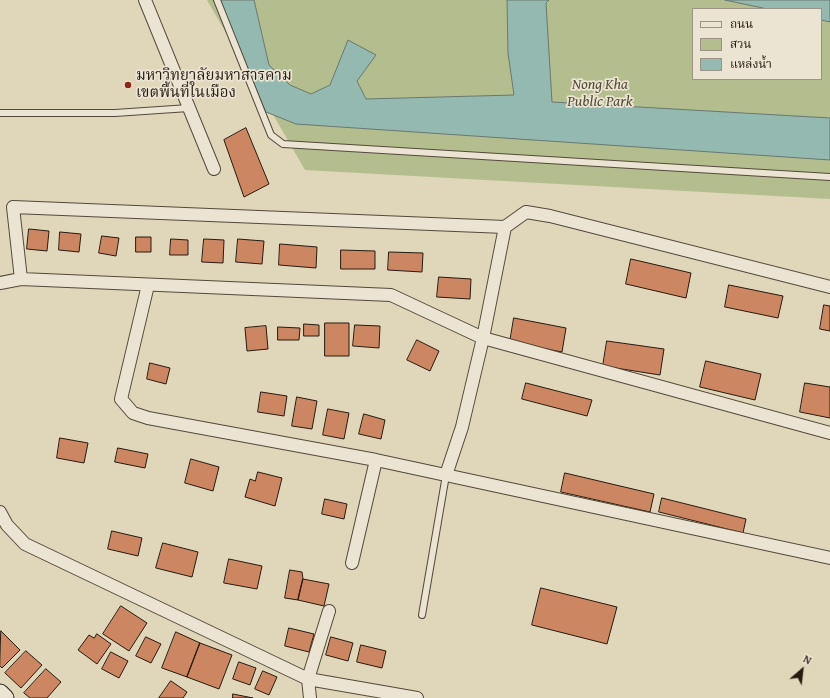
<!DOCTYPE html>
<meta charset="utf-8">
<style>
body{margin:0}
#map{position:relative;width:830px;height:698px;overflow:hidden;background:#e0d6b9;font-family:"Gentium Book Plus","Noto Serif Thai",serif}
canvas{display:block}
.legend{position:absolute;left:692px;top:8px;width:130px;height:72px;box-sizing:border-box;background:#ebe4d2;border:1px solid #9c9385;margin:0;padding:5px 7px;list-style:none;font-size:12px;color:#261a11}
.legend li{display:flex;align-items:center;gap:8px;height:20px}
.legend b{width:20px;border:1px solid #9c9385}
.north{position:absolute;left:782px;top:650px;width:40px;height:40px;-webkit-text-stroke:3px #ebe4d2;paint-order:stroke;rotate:28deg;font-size:11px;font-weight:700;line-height:16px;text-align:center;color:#261a11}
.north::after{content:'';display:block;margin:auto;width:14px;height:18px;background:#261a11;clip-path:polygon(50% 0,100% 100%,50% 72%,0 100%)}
</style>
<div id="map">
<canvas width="830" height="698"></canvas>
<ul class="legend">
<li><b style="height:5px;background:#ebe4d2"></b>ถนน</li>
<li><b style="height:11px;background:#b4bd8e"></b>สวน</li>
<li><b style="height:11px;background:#94b9b1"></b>แหล่งน้ำ</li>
</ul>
<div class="north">N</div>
</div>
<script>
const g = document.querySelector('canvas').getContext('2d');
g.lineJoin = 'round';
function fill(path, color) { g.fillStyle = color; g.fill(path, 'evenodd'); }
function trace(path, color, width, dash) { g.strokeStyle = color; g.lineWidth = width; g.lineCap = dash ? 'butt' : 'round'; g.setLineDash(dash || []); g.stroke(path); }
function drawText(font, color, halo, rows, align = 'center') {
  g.font = font + ' "Gentium Book Plus","Noto Serif Thai",serif'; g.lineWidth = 3.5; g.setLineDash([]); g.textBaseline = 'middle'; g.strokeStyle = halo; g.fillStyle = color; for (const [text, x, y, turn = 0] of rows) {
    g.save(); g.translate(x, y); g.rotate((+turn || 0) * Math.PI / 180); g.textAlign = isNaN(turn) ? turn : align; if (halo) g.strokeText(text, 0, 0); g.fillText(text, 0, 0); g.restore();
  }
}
fill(new Path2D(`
 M207 0H830V199L305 170ZM693 9H821V79H693Z`), '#b4bd8e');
const water = new Path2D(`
 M219 0H254L269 65 290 85 311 94 330 85 348 40 376 55 357 81 366 99 514 95 508 53 507 0H549L546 3 552 102 830 118V160L296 124 266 112Z
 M725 0H830V22L821 20V9H768Z`);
fill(water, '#94b9b1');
trace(water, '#687971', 1);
const building = new Path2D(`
 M246 128 269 184 244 197 224 140Z
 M29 229 49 231 47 251 27 249Z
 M60 232 81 234 79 252 59 250Z
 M102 236 119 238 116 256 99 253Z
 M136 237H151V252H136Z
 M171 239 188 240V255H170Z
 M204 239 224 240 223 263 202 262Z
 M238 239 264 241 262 264 236 262Z
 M280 244 317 247 316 268 279 265Z
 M341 250 375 251V269H341Z
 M389 252 423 253 422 272 388 270Z
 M631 259 691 273 686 298 626 284Z
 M439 277 471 279 470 299 437 297Z
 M729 285 783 296 778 318 725 307Z
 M824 305 830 306V331L820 329Z
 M514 318 566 328 562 352 510 342Z
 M325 323H349V356H325Z
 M304 324 319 325V336H304Z
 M355 325 380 326 379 348 353 346Z
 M266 326 268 349 247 351 245 328Z
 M278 327 300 328 299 340H278Z
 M417 340 439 351 430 371 407 360Z
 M607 341 664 349 660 375 603 366Z
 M706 361 761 374 755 400 700 387Z
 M150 363 170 368 166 384 147 379Z
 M526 383 592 400 587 416 522 399Z
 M805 383 830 387V418L800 412Z
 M261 392 287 396 284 416 258 412Z
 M297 397 317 401 312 429 292 426Z
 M328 409 349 413 344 439 323 435Z
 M364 414 385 420 381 439 359 434Z
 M60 438 88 443 84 463 57 458Z
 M118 448 148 454 145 468 115 462Z
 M191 459 219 467 213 491 185 483Z
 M258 472 282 478 275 506 245 497 250 479 255 481Z
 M565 473 654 494 650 512 561 492Z
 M662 498 746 519 743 533 659 512Z
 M325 499 347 504 344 519 322 514Z
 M112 531 142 538 138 556 108 549Z
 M163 543 198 552 192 577 156 568Z
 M229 559 262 566 257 589 224 583Z
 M290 570 302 572 303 579 298 600 285 598Z
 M303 579 329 584 324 606 298 600Z
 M541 588 617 607 607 644 532 625Z
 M121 606 147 623 129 651 103 634Z
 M289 628 314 634 309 652 285 646Z
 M1 631 20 650 2 668 0 666Z
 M176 632 200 643 187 677 162 668Z
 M97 634 111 644 97 664 78 650 89 635 94 638Z
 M146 637 161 644 151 663 136 656Z
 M331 637 353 643 348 661 326 655Z
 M200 643 232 655 219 689 187 677Z
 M361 645 386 651 382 668 357 662Z
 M26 651 42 665 21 688 5 673Z
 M111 652 128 661 119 678 102 669Z
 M239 662 256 668 250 685 233 679Z
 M46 669 61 682 47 698H30L24 693Z
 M263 671 277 677 269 695 255 689Z
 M171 681 187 692 183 698H159Z
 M233 694 253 698H233Z`);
fill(building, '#cc8662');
trace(building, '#261a11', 1);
const lane = new Path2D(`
 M217 0 271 135 283 144 830 177
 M0 113H115L189 108
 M422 615 446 475`);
const street = new Path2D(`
 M145 0 214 169
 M21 279 13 207 505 227
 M0 283 21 279 391 295 483 338 830 433
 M148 285 121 399 133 413 148 418 376 460 830 558
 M446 475 462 427 483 338 505 227 526 212 550 216 830 287
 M0 512 7 525 25 544 308 679 417 698
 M352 563 376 460
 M310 698 308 679 329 611`);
const secondary = new Path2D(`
 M0 693 5 698`);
trace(lane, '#54493b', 8);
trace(street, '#54493b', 14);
trace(secondary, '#261a11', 19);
trace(lane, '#ebe4d2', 6);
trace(street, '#ebe4d2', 12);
trace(secondary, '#ebe4d2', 17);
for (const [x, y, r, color] of [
 [128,85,4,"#8f2418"]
]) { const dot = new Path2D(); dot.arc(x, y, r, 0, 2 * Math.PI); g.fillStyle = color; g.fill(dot); trace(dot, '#ebe4d2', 1.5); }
drawText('15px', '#261a11', '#ebe4d2', [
 ["มหาวิทยาลัยมหาสารคาม",136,76],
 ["เขตพื้นที่ในเมือง",136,93]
], 'left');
drawText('italic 15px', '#514b36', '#ebe4d2', [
 ["Nong Kha",600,85],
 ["Public Park",600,102]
]);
</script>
